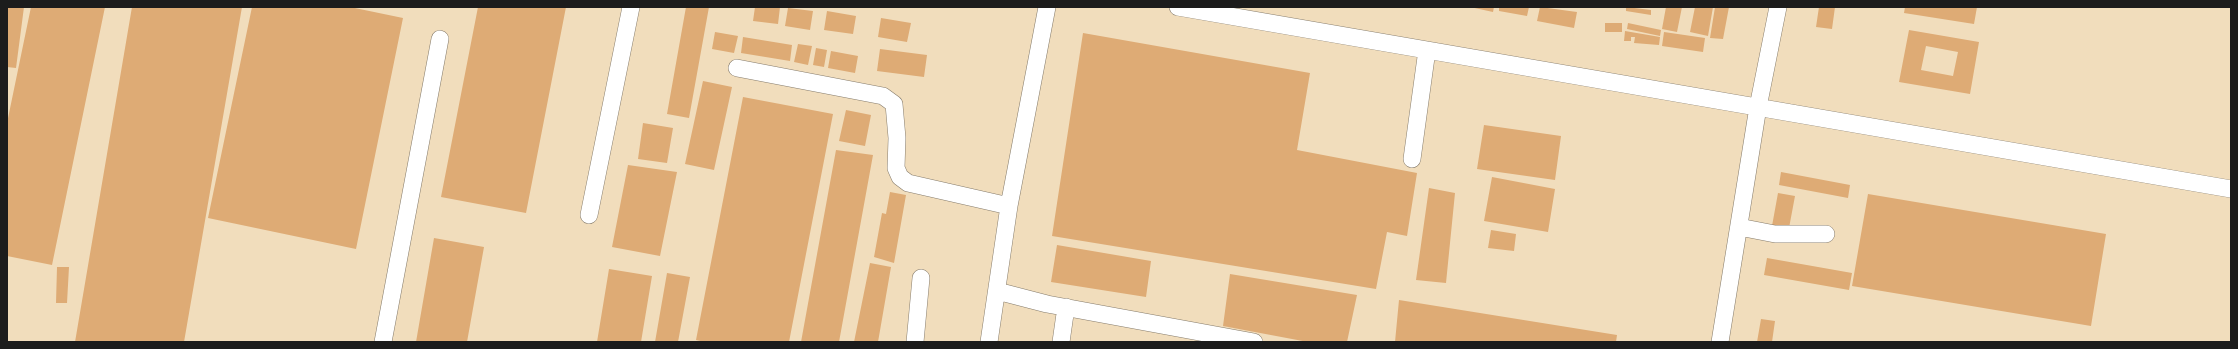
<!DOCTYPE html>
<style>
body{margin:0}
#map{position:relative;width:2238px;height:349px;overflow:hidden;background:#f1ddbc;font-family:"IM FELL DW Pica",serif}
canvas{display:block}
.frame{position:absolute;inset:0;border:8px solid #1c1c1c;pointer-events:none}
</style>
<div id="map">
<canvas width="2238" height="349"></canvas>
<div class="frame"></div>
</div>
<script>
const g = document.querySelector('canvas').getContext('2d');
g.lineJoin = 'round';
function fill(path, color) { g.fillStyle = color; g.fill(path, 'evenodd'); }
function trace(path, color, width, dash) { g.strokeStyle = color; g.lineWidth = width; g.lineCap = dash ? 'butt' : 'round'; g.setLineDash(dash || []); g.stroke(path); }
fill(new Path2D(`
 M7 7H24L16 68 7 67Z
 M31 7H105L52 265 7 256V123Z
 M132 7H242L184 342H75Z
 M252 7H350L403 18 356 249 208 218Z
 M478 7H566L526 213 441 197Z
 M686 7H709L689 118 667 114Z
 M755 7H780L778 24 753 21Z
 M1470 7H1494L1493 12Z
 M1499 7H1529L1527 16 1499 11Z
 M1540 7 1577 12 1574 28 1537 21Z
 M1626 7 1651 10V15L1626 11Z
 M1666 7H1682L1677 32 1662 29Z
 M1695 7H1713L1708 36 1690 32Z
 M1715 7H1729L1723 39 1710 38Z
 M1819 7H1835L1832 29 1816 27Z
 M1905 7H1977L1974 24 1904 13Z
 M788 8 813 11 810 30 785 26Z
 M827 11 856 16 853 34 824 30Z
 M881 18 911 23 907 42 878 37Z
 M1605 23H1622V32H1605Z
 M1628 23 1661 30 1660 36 1627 29Z
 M1909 30 1979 42 1970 94 1899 82ZM1926 46 1958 52 1953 76 1921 70Z
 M1625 31 1660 37 1659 45 1634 43 1635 37H1631V41H1624Z
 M715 32 738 36 734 53 712 49Z
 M1664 32 1705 38 1703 52 1662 46Z
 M1083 33 1310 73 1297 150 1417 173 1407 236 1387 232 1376 289 1052 236Z
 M743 37 792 45 790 61 741 53Z
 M798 44 812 46 808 65 794 62Z
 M816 48 827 50 824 67 813 65Z
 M880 49 927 55 924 77 877 71Z
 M831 51 858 56 855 73 828 68Z
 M703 81 732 87 714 170 685 164Z
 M743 97 833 114 789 342H705L696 340Z
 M846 110 871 115 865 146 839 141Z
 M643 123 673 128 667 163 638 159Z
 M1484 125 1561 136 1555 180 1477 169Z
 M836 150 873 155 839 342H801Z
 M628 165 677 172 660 256 612 247Z
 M1781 172 1850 185 1848 198 1779 185Z
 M1492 177 1555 189 1548 232 1484 221Z
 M1429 188 1455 193 1446 283 1416 280Z
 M890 192 906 195 894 263 874 257 882 213 886 214Z
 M1778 193 1795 196 1789 228 1772 226Z
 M1868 194 2106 234 2091 326 1852 286Z
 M1491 230 1516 234 1514 251 1488 248Z
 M434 238 484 247 467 342H416Z
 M1057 245 1151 261 1146 297 1051 282Z
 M1767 258 1852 273 1849 290 1764 275Z
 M870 263 891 267 878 342H854Z
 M57 267H69L67 303H56Z
 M609 269 652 276 641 342H597Z
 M667 273 690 277 678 342H655Z
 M1230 274 1357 295 1347 342H1308L1223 326Z
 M1399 300 1617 335 1616 342H1395Z
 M1761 319 1775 321 1772 342H1757Z`), '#deab75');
const minor = new Path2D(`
 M1178 7 2231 189
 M737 68 883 96 894 104 897 138 896 168 900 177 908 183 1009 206
 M1412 159 1427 50
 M589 215 631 7
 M1739 227 1775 234H1826
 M997 291 1047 304 1254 342
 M383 342 440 39
 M915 342 921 278
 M989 342 1009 206 1047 7
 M1061 342 1066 307
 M1720 342 1758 107 1778 7`);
trace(minor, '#867c6c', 18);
trace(minor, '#fff', 17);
</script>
